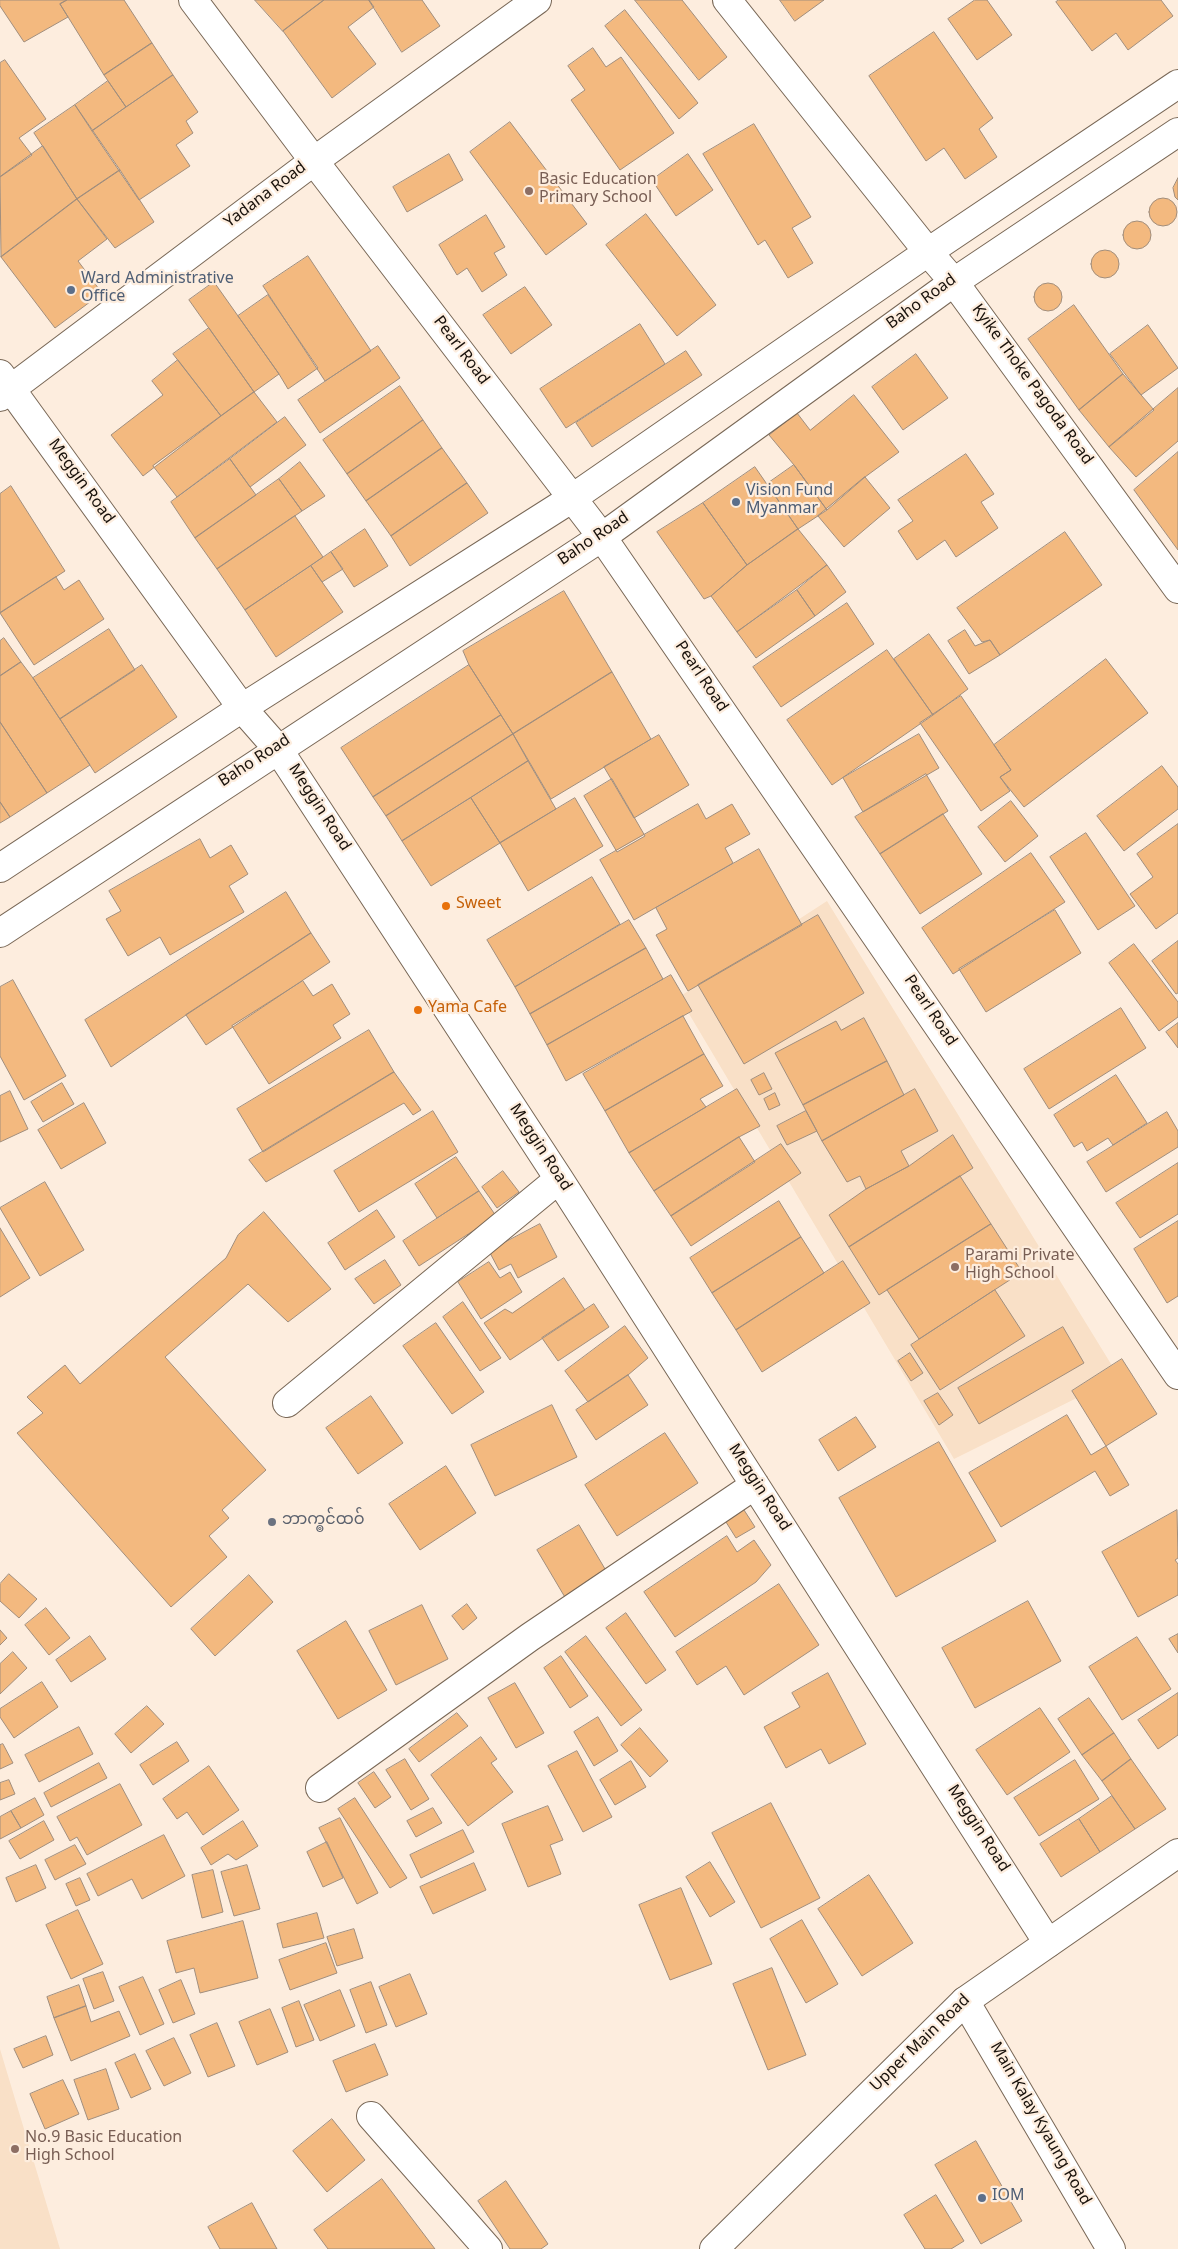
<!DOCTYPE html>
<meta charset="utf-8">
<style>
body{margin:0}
canvas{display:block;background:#fdedde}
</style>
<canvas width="1178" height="2249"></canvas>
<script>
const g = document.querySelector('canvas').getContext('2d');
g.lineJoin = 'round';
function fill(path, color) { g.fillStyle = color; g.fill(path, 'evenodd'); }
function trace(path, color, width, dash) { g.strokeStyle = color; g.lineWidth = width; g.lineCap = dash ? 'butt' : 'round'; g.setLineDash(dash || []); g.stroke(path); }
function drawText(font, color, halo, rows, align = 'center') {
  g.font = font + ' Georgia,"Noto Sans Myanmar",serif'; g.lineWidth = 4.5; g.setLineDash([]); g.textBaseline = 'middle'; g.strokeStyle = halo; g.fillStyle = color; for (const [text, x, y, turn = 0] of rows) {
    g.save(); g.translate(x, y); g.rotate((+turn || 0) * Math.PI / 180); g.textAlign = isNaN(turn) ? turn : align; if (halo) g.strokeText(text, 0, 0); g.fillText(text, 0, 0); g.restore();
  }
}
fill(new Path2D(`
 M827 901 1119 1377 954 1459 679 997Z
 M0 2049 60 2249H0Z`), '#f9e0c7');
const building = new Path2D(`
 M0 0H67L60 4 68 17 24 42 0 6Z
 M67 0H124L152 43 104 75 60 4Z
 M255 0H324L283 31Z
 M324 0H369L374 7 348 27 376 64 332 98 283 31Z
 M369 0H422L440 26 402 52Z
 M635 0H682L727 57 699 80Z
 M780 0H824L795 21Z
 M975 0H987L1012 35 977 60 948 19Z
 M1059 0H1161L1173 16 1128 50 1116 33 1092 51 1056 2Z
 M625 10 698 103 679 119 605 26Z
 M934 32 993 118 979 129 997 157 965 179 944 148 926 161 869 76Z
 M152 43 173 75 126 107 104 75Z
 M593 48 606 67 621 57 674 133 620 170 571 100 585 90 568 66Z
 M5 60 46 119 19 138 32 155 0 177V63Z
 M173 75 198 112 186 121 193 133 176 145 190 166 139 200 92 131Z
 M108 81 126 107 92 131 75 105Z
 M75 105 120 170 77 199 34 133Z
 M510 122 587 224 546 255 470 152Z
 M754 124 811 217 792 228 813 263 788 278 765 240 758 245 703 154Z
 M43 146 77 199 1 257 0 177Z
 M449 154 463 180 407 212 393 187Z
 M688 154 713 190 676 216 652 180Z
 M120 170 154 222 115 248 77 199Z
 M1178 178V200L1175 197 1173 188Z
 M1149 212a14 14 0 1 1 28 0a14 14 0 1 1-28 0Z
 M77 199 107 239 78 261 102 293 55 328 1 257Z
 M646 214 716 305 677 336 606 245Z
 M486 215 505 247 494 253 507 275 482 292 467 268 457 275 439 245Z
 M1123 235a14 14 0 1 1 28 0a14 14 0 1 1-28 0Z
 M1091 264a14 14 0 1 1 28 0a14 14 0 1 1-28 0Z
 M308 256 371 351 325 381 263 286Z
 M214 282 279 374 254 392 189 300Z
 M1034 297a14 14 0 1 1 28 0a14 14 0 1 1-28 0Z
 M525 287 552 325 511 354 483 315Z
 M268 295 318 368 288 389 279 374 238 316Z
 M1074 305 1123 374 1079 410 1028 339Z
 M640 324 665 364 566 428 540 389Z
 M1148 325 1178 368 1141 395 1110 354Z
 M209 328 254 392 221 416 173 354Z
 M378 346 400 378 320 433 298 400Z
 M686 351 702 375 592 447 576 423Z
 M916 354 948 398 903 430 872 387Z
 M178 360 221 416 143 476 111 435 163 395 152 381Z
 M1123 374 1154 410 1109 447 1079 410Z
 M400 386 423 420 347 474 323 440Z
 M1178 388V441L1136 477 1109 447Z
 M254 392 277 422 177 497 153 466Z
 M854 395 899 452 865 477 827 510 794 465 769 435 797 413 810 430Z
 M285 417 306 445 250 487 230 459Z
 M423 420 442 448 366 501 347 474Z
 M442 448 467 483 391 536 366 501Z
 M1178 452V550L1134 490Z
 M966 454 994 494 981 502 998 528 956 557 945 540 917 560 898 531 913 521 898 500Z
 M230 459 256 495 195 538 171 502Z
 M300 462 325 496 302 511 279 479Z
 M794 465 827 510 798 529 767 484Z
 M755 467 798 529 747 565 703 503Z
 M865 477 890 508 844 547 818 516Z
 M279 479 302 511 217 569 195 538Z
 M467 483 488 513 410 566 391 536Z
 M11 486 65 571 0 613V494Z
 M703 503 747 565 711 596 704 599 657 532Z
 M295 516 323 557 245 610 217 569Z
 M365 529 388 566 354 587 331 552Z
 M798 529 827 565 737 632 711 596 747 565Z
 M1065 532 1102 585 1000 655 990 640 982 642 957 608Z
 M331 552 343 569 322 582 311 566Z
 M827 565 846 592 815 616 797 590Z
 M311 566 343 612 276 657 245 610Z
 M56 577 64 590 79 580 104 619 34 665 0 613Z
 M797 590 815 616 756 658 737 632Z
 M564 591 612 672 513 734 469 665 463 651Z
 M847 603 874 644 781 707 753 667Z
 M109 629 135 670 60 719 33 678Z
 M965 630 975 646 990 640 1000 655 969 674 948 641Z
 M929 634 968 689 933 715 894 659Z
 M4 638 21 662 0 676V641Z
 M887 650 933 715 832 785 787 720Z
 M1106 659 1148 713 1024 807 1000 777 1011 770 994 745Z
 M21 662 33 678 90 765 47 793 0 722V676Z
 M142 665 177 717 95 773 60 719Z
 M469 665 501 715 373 797 341 748Z
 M612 672 651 739 551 799 513 734Z
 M961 696 1011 770 1000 777 1010 791 981 811 920 723Z
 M501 715 513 734 386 816 373 797Z
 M0 722 47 793 10 817 0 802Z
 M513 734 528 761 402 841 386 816Z
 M919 734 939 768 863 812 843 778Z
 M659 735 689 785 634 818 604 767Z
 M528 761 556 809 500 843 471 798Z
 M1162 766 1178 787V809L1124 851 1097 816Z
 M926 774 948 811 880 854 855 817Z
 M612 779 645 836 617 852 584 796Z
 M471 798 500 843 431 886 402 841Z
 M575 798 603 846 528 891 500 843Z
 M1011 801 1038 836 1005 862 978 827Z
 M0 802 10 817 0 823Z
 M698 804 706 819 732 804 750 834 725 848 733 863 634 920 600 860Z
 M943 814 982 874 920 914 880 854Z
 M1178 824V913L1156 929 1130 894 1153 877 1137 854Z
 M1086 833 1135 906 1098 930 1050 857Z
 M200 839 210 858 231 845 248 874 229 886 244 912 170 955 160 937 128 956 106 919 121 911 109 891Z
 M759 849 802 925 688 991 656 935 667 929 656 908Z
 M1031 853 1065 902 953 974 922 928Z
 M592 877 620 924 515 987 487 940Z
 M286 892 311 933 186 1015 111 1067 85 1020Z
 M1055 910 1081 953 986 1012 959 969Z
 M818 915 864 993 744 1064 698 985Z
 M629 920 646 948 530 1014 515 987Z
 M311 933 330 962 206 1045 186 1015Z
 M1178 941V993L1176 994 1152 961Z
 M1134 944 1178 1002V1017L1159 1031 1109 963Z
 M646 948 663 979 547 1045 530 1014Z
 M671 975 692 1011 566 1081 547 1045Z
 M13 980 66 1076 24 1100 0 1056V987Z
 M303 981 313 996 332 984 350 1014 333 1025 341 1038 269 1084 232 1026Z
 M1121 1008 1146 1048 1049 1109 1024 1069Z
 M683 1016 704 1054 605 1111 583 1074Z
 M864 1018 887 1061 803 1105 775 1053 836 1021 841 1030Z
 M1178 1023V1048L1166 1032Z
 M369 1030 394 1072 263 1152 237 1109Z
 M704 1054 723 1086 700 1099 706 1107 629 1153 605 1111Z
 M887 1061 904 1095 822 1141 803 1105Z
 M394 1072 421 1110 413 1115 404 1103 266 1182 249 1160Z
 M764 1073 772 1089 759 1095 751 1080Z
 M1116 1075 1147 1123 1113 1145 1108 1138 1087 1151 1082 1142 1074 1147 1054 1115Z
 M62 1083 74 1104 43 1122 31 1102Z
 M737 1089 760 1126 739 1137 654 1191 629 1153Z
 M915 1089 938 1131 901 1151 909 1166 866 1189 860 1176 847 1182 822 1141Z
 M10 1091 28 1129 0 1142V1096Z
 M775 1093 780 1105 769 1110 764 1099Z
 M84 1103 106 1143 61 1169 38 1130Z
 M433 1111 458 1152 359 1212 334 1171Z
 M806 1111 817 1131 787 1145 777 1126Z
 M1167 1112 1178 1131V1147L1106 1192 1087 1162Z
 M953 1135 973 1168 849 1247 829 1215 866 1189 909 1166Z
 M739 1137 755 1162 671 1216 654 1191Z
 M781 1144 801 1173 691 1246 671 1216Z
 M456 1157 479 1191 437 1218 415 1184Z
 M1178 1163V1214L1140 1238 1116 1203Z
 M503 1171 519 1192 497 1208 482 1187Z
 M960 1176 991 1224 879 1295 849 1247Z
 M45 1182 84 1250 40 1276 0 1208Z
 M479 1191 496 1216 419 1266 403 1241Z
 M779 1201 801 1237 712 1293 690 1258Z
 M377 1210 395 1237 345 1270 328 1243Z
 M264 1212 331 1289 288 1322 248 1284 165 1357 266 1470 222 1510 229 1518 209 1536 227 1557 171 1607 17 1433 43 1413 27 1397 65 1365 80 1384 226 1258 238 1235Z
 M1178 1221V1296L1167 1303 1134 1249Z
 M540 1224 557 1257 518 1278 511 1264 499 1270 489 1251Z
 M991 1224 1022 1272 919 1339 887 1290Z
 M0 1228 30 1278 0 1297Z
 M801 1237 824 1273 736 1330 712 1293Z
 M385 1260 401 1285 374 1304 355 1279Z
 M843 1261 870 1303 762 1372 736 1330Z
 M489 1262 500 1278 510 1272 522 1292 481 1319 458 1282Z
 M564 1278 585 1310 510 1360 484 1323 505 1309 512 1313Z
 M995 1290 1025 1336 940 1390 911 1345Z
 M463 1302 501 1358 480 1371 443 1317Z
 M594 1304 609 1327 558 1361 542 1338Z
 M436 1323 484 1392 452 1414 403 1346Z
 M625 1326 648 1358 628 1375 588 1402 565 1371Z
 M1063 1327 1084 1363 979 1424 958 1388Z
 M910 1353 923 1373 911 1381 898 1361Z
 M1122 1359 1157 1414 1106 1446 1072 1391Z
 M628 1375 648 1405 596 1440 576 1410Z
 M938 1393 953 1415 939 1425 924 1401Z
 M371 1396 403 1443 358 1474 326 1428Z
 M552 1405 577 1457 495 1496 471 1445Z
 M1067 1415 1091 1455 1106 1446 1129 1485 1110 1496 1095 1471 1001 1527 969 1473Z
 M856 1417 876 1447 838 1471 819 1440Z
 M665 1433 698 1483 617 1536 585 1485Z
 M939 1442 996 1541 896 1597 839 1498Z
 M446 1466 476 1513 420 1550 389 1504Z
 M744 1510 755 1527 736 1538 726 1522Z
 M1177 1510 1178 1558 1175 1560 1178 1564V1595L1138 1617 1102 1552Z
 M579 1525 608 1574 566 1599 537 1550Z
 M727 1536 737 1552 754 1540 771 1565 756 1582 675 1637 644 1592Z
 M9 1574 37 1599 19 1618 0 1601V1584Z
 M249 1575 273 1602 215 1656 191 1629Z
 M779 1584 819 1645 744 1695 726 1666 697 1685 676 1652Z
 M1028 1601 1061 1661 975 1708 942 1648Z
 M467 1604 477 1618 463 1630 452 1616Z
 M422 1605 448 1659 396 1685 369 1631Z
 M46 1608 70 1638 49 1655 25 1625Z
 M626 1613 666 1670 646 1684 606 1628Z
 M346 1621 387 1690 338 1719 297 1651Z
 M0 1630 7 1638 0 1645Z
 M1178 1634V1653L1169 1639Z
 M90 1636 106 1659 71 1682 56 1660Z
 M586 1636 642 1710 621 1726 565 1652Z
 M1137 1637 1171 1689 1122 1720 1089 1667Z
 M13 1652 27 1668 0 1694V1664Z
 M561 1656 588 1696 570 1708 544 1668Z
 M828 1673 866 1744 829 1764 821 1749 786 1768 764 1727 800 1707 792 1693Z
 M42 1682 58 1707 14 1738 0 1717V1709Z
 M515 1683 544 1733 516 1748 488 1698Z
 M1178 1693V1735L1158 1749 1138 1720Z
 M1089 1698 1114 1733 1082 1755 1058 1719Z
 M147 1706 164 1724 131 1753 115 1734Z
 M1040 1708 1070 1752 1007 1795 976 1750Z
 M457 1713 468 1726 419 1762 409 1749Z
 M598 1717 618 1751 594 1766 574 1732Z
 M79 1727 93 1754 39 1782 25 1755Z
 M640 1728 668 1761 650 1777 621 1745Z
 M1114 1733 1131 1759 1102 1781 1082 1755Z
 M481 1737 497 1759 491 1763 513 1792 468 1826 431 1775Z
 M177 1742 189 1761 153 1785 140 1765Z
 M3 1744 13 1763 0 1769V1745Z
 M577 1751 612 1817 583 1832 548 1766Z
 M405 1759 429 1799 411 1810 386 1770Z
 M1131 1759 1166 1809 1135 1829 1102 1781Z
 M1075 1760 1099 1799 1039 1836 1014 1798Z
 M631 1761 646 1787 615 1805 600 1780Z
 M99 1763 107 1778 51 1807 44 1793Z
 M209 1766 239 1810 203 1835 187 1812 177 1819 163 1799Z
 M374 1772 391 1797 375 1808 358 1783Z
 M9 1780 15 1794 0 1800V1783Z
 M120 1784 142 1825 87 1855 77 1837 70 1841 57 1817Z
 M1112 1796 1135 1829 1100 1852 1079 1819Z
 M35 1798 44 1815 21 1828 11 1811Z
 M355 1798 407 1878 390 1888 338 1809Z
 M771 1803 820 1898 761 1928 712 1833Z
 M548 1806 563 1840 550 1845 561 1874 528 1887 502 1824Z
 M433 1808 442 1823 416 1837 407 1821Z
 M11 1811 21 1828 0 1839V1817Z
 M340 1818 378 1893 357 1904 319 1828Z
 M1079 1819 1100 1852 1061 1877 1040 1844Z
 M44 1821 54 1840 20 1859 9 1841Z
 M243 1821 258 1846 236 1860 228 1854 211 1865 201 1848Z
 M463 1830 474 1852 421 1878 410 1855Z
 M164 1835 185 1876 142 1899 132 1879 98 1896 87 1874Z
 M327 1842 343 1878 323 1887 307 1852Z
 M75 1845 86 1864 55 1880 45 1860Z
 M710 1862 735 1902 710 1917 686 1877Z
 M474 1863 486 1890 433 1914 420 1887Z
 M36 1865 46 1888 16 1902 6 1878Z
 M247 1865 260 1909 234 1916 221 1872Z
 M213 1870 223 1912 202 1918 192 1875Z
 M869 1875 913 1943 862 1976 818 1909Z
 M80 1878 90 1900 76 1906 66 1884Z
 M681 1888 712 1964 670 1980 639 1905Z
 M78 1910 103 1964 71 1979 46 1925Z
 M317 1913 324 1938 283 1948 277 1924Z
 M802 1920 838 1984 806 2003 770 1939Z
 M243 1921 258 1978 200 1993 194 1968 176 1973 167 1941Z
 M354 1929 363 1958 337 1966 327 1937Z
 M326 1943 337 1973 290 1990 279 1960Z
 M772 1968 806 2055 768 2070 733 1984Z
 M103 1972 114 2001 94 2009 83 1979Z
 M410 1974 427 2014 396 2027 379 1987Z
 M143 1977 164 2024 140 2035 119 1987Z
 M181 1980 195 2014 173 2023 159 1990Z
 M371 1982 387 2025 366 2033 350 1990Z
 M79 1985 86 2006 54 2018 47 1997Z
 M340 1990 355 2026 320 2041 304 2005Z
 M299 2001 314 2040 296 2047 282 2008Z
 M86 2006 91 2022 119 2011 130 2036 71 2061 54 2018Z
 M270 2009 288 2052 257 2065 239 2022Z
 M217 2023 235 2066 208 2077 190 2035Z
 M46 2036 53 2055 23 2068 14 2049Z
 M174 2038 191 2073 164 2086 146 2051Z
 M375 2044 388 2075 346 2092 333 2061Z
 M135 2054 151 2089 131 2098 115 2063Z
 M106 2069 119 2109 88 2120 74 2080Z
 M63 2080 79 2114 45 2129 30 2094Z
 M332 2119 365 2160 327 2192 293 2151Z
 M976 2141 1022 2221 981 2244 935 2165Z
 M382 2179 435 2249H328L314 2230Z
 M506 2181 548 2244 541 2249H510L478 2201Z
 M936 2195 964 2241 951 2249H925L904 2215Z
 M252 2203 277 2249H220L208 2227Z`);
fill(building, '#f3b97f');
trace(building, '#a18e7d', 1);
const minor = new Path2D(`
 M193 0 314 161 602 537 1178 1375
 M727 0 928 252 954 282 1178 589
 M0 374 242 708 278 749 559 1179 1048 1943
 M0 397 314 161 537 0
 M0 868 242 708 571 499 928 252 1178 84
 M0 933 602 537 954 282 1178 132
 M287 1403 559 1179
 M320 1788 530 1637 755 1485
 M965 2001 1111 2249
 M371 2116 488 2249`);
const primary = new Path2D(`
 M714 2249 965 2001 1178 1853`);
trace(minor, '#786756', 30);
trace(primary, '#786756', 30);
trace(minor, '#fff', 28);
trace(primary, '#fff', 28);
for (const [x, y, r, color] of [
 [529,191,5,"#8d6e63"],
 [71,290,5,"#5c6f8a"],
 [736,502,5,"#5c6f8a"],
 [446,906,5,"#e8710a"],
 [418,1010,5,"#e8710a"],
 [955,1267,5,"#8d6e63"],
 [272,1522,5,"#6b7280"],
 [15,2149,5,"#8d6e63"],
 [982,2198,5,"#5c6f8a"]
]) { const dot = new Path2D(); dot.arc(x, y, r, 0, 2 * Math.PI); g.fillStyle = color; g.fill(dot); trace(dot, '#fdedde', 2); }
drawText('16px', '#785e54', '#fdedde', [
 ["Basic Education",539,182],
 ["Primary School",539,200],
 ["Parami Private",965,1258],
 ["High School",965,1276],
 ["No.9 Basic Education",25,2140],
 ["High School",25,2158]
], 'left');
drawText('16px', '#18110b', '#fdedde', [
 ["Yadana Road",267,197,-37],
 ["Baho Road",923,304,-36],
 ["Pearl Road",459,352,53],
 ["Kyike Thoke Pagoda Road",1030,386,54],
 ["Meggin Road",79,483,54],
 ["Baho Road",595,541,-34],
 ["Pearl Road",699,678,56],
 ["Baho Road",256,763,-33],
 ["Meggin Road",317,809,57],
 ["Pearl Road",928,1012,56],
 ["Meggin Road",538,1149,57],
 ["Meggin Road",757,1489,57],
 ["Meggin Road",976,1830,57],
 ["Upper Main Road",922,2045,-44],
 ["Main Kalay Kyaung Road",1038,2125,60]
]);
drawText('16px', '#4e5e75', '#fdedde', [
 ["Ward Administrative",81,281],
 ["Office",81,299],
 ["Vision Fund",746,493],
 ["Myanmar",746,511],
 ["IOM",992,2198]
], 'left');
drawText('16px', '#c56008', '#fdedde', [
 ["Sweet",456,906],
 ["Yama Cafe",428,1010]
], 'left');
drawText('16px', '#5b616d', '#fdedde', [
 ["ဘာက္ၜၚ်ထဝ်",282,1522]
], 'left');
</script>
